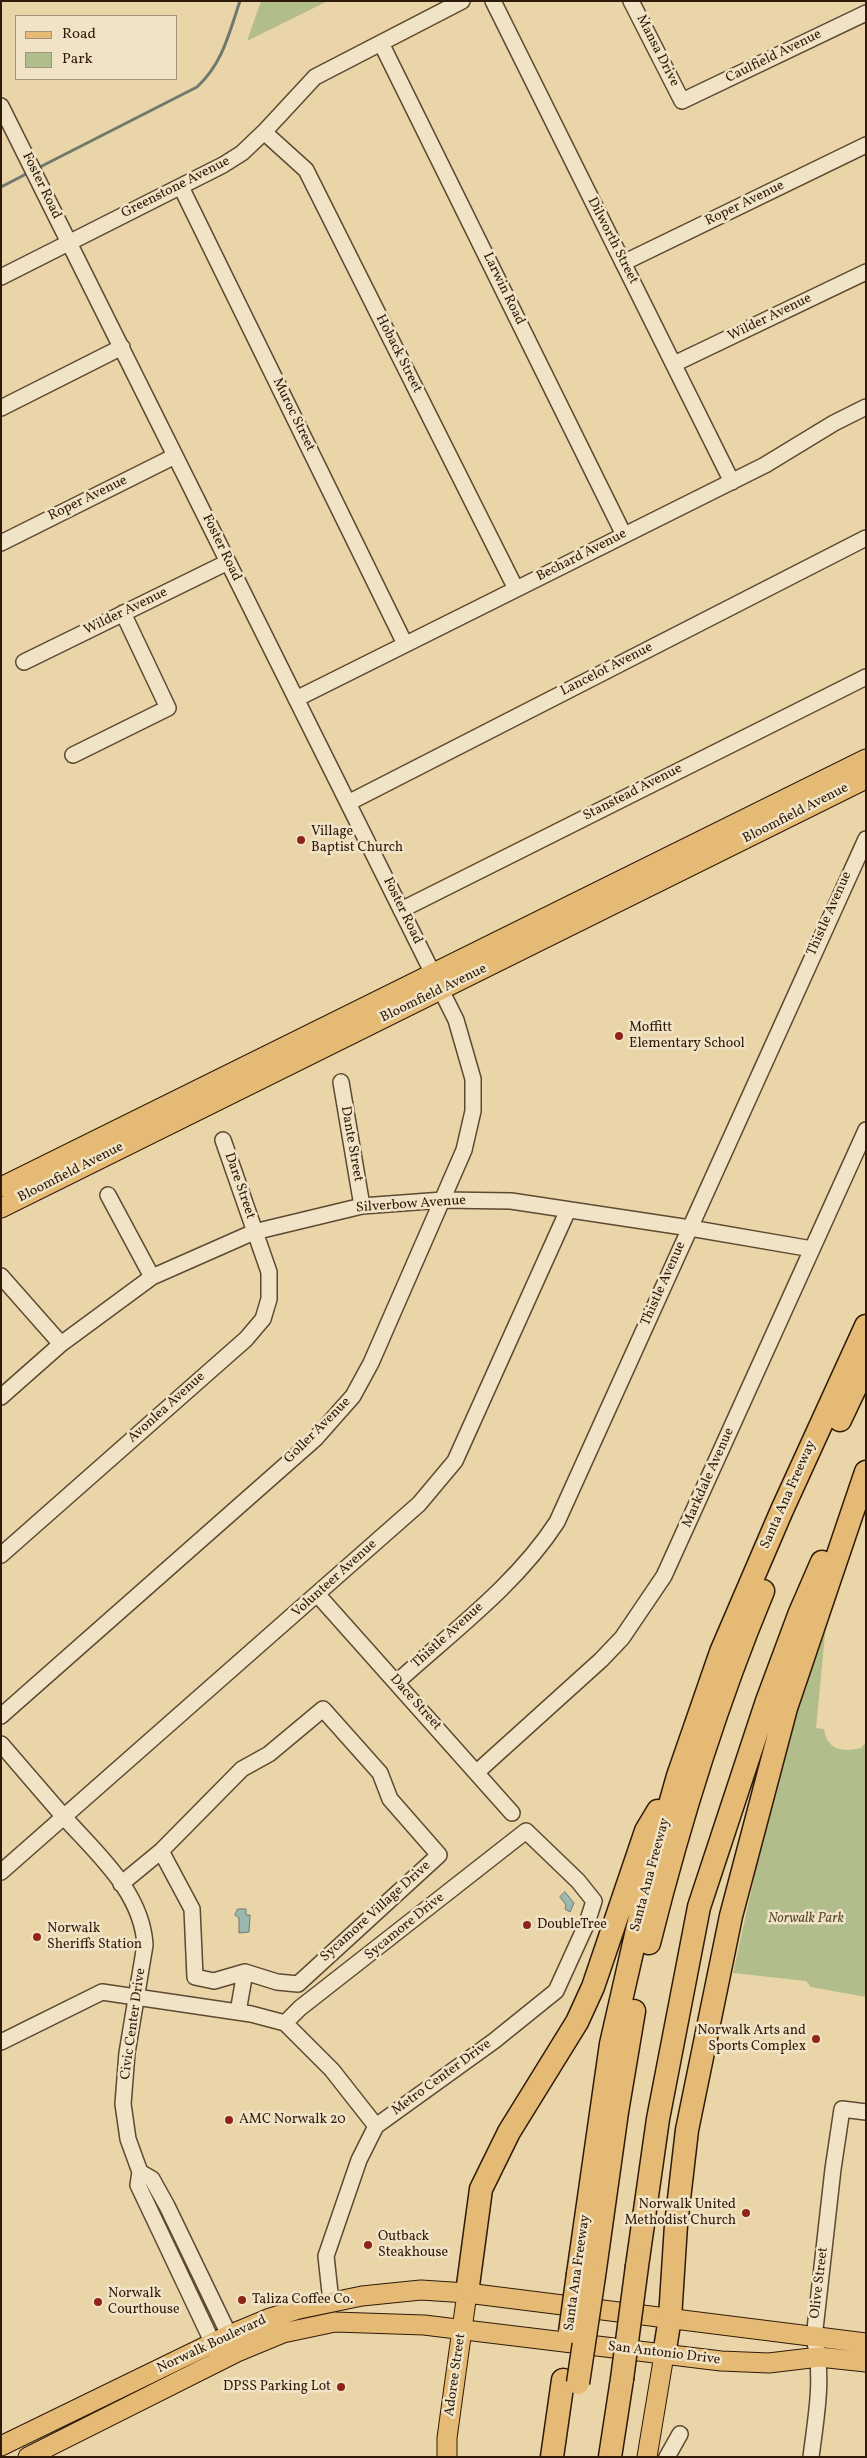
<!DOCTYPE html>
<style>
body{margin:0}
#map{position:relative;width:867px;height:2458px;overflow:hidden;background:#ead5a8;font-family:Vollkorn,serif}
canvas{display:block}
.frame{position:absolute;inset:0;border:2px solid #301a09;pointer-events:none}
.legend{position:absolute;left:15px;top:15px;width:162px;height:65px;box-sizing:border-box;background:#f1e4c6;border:1px solid #a4937a;margin:0;padding:6px 9px;list-style:none;font-size:15px;color:#301a09}
.legend li{display:flex;align-items:center;gap:10px;height:25px}
.legend b{width:25px;border:1px solid #a4937a}
</style>
<div id="map">
<canvas width="867" height="2458"></canvas>
<div class="frame"></div>
<ul class="legend">
<li><b style="height:6px;background:#e5ba74"></b>Road</li>
<li><b style="height:14px;background:#b1be8c"></b>Park</li>
</ul>
</div>
<script>
const g = document.querySelector('canvas').getContext('2d');
g.lineJoin = 'round';
function fill(path, color) { g.fillStyle = color; g.fill(path, 'evenodd'); }
function trace(path, color, width, dash) { g.strokeStyle = color; g.lineWidth = width; g.lineCap = dash ? 'butt' : 'round'; g.setLineDash(dash || []); g.stroke(path); }
function drawText(font, color, halo, rows, align = 'center') {
  g.font = font + ' Vollkorn,serif'; g.lineWidth = 5; g.setLineDash([]); g.textBaseline = 'middle'; g.strokeStyle = halo; g.fillStyle = color; for (const [text, x, y, turn = 0] of rows) {
    g.save(); g.translate(x, y); g.rotate((+turn || 0) * Math.PI / 180); g.textAlign = isNaN(turn) ? turn : align; if (halo) g.strokeText(text, 0, 0); g.fillText(text, 0, 0); g.restore();
  }
}
fill(new Path2D(`
 M261 1H328L247 41Z
 M826 1624 816 1728 824 1729C827 1751 844 1752 861 1748L866 1742V1997L811 1987 806 1981 733 1973 769 1810 799 1704Z`), '#b1be8c');
const water = new Path2D(`
 M565 1892 574 1903 570 1912 565 1909 566 1905 560 1897Z
 M238 1909H246V1915H250L249 1932 239 1933V1918L235 1915Z`);
fill(water, '#99b8af');
trace(water, '#6f796d', 1);
trace(new Path2D(`
 M38 168 197 87C223 63 229 33 240 1
 M1 187 30 172`), '#6f796d', 3);
const minor = new Path2D(`
 M493 1 732 482
 M631 1 682 101 866 13
 M381 43 624 535
 M1 106 456 1020 473 1079V1111L464 1150 371 1363 353 1396 315 1439 1 1716
 M264 132 306 170 516 589
 M181 187 405 644
 M623 263 866 145
 M1 277 223 165 242 153 264 132 315 77 462 1
 M674 364 866 272
 M1 408 122 347
 M1 543 175 456
 M24 662 228 562
 M296 699 765 465 834 423 866 407
 M73 755 168 708 123 613
 M348 803 866 538
 M401 910 866 677
 M341 1082 362 1206
 M108 1195 152 1277
 M1 1276 61 1344
 M1 1397 61 1344 152 1277 254 1232 362 1206 443 1200 511 1201 690 1228 812 1249
 M1 1555 246 1339 263 1319 269 1299V1272L223 1140
 M317 1594 512 1813
 M397 1682C452 1632 516 1585 557 1522L866 839
 M1 1744C22 1768 43 1793 64 1817 97 1854 142 1892 145 1945L127 2053 123 2104 128 2139 140 2172 152 2179 167 2206 233 2343
 M477 1772 601 1660 622 1638 664 1576 866 1130
 M1 1872 419 1504 455 1461 568 1210
 M121 1884 161 1851
 M238 2012 245 1972 277 1982 298 1984 439 1855 390 1799 380 1773 323 1709 269 1754 242 1769 161 1851 192 1909 195 1977 214 1981 245 1972
 M285 2023 300 2008 526 1831 578 1881 594 1901 587 1923 556 1991 494 2041 376 2126 359 2160 326 2256 331 2302
 M1 2042 102 1992 251 2014 285 2023 332 2070 376 2126
 M140 2172 138 2185 217 2352
 M667 2457 680 2434
 M811 2457C816 2417 824 2377 814 2338L833 2169 842 2109 866 2112`);
const major = new Path2D(`
 M1 1187 866 759
 M1 1208 866 779
 M1 2446 229 2335 270 2318 299 2309 362 2296 421 2290 467 2293 866 2343
 M28 2457 237 2352 283 2333 335 2322 424 2325 721 2361 769 2363 819 2357 866 2362
 M447 2457V2438L467 2293
 M647 2457 664 2355`);
const highway = new Path2D(`
 M840 1420 866 1365
 M649 1943C679 1823 715 1706 763 1591
 M637 2266 658 2119 699 1907 767 1701 799 1615 822 1562
 M578 2274 611 2044 648 1882 678 1776 721 1652 782 1510 866 1326
 M594 2276 617 2112 634 2011
 M467 2293 481 2189 509 2132 577 2022 593 1987 646 1831 658 1811
 M664 2355 670 2318 676 2225 687 2130 731 1916 786 1708 866 1472
 M552 2457 563 2380
 M610 2457 622 2379`);
trace(minor, '#5e4931', 18);
trace(major, '#301a09', 21);
trace(highway, '#301a09', 25);
trace(minor, '#f1e4c6', 15);
trace(major, '#e5ba74', 19);
trace(highway, '#e5ba74', 22);
const highwayBridge = new Path2D(`
 M570 2332 578 2274
 M622 2379 637 2266
 M578 2383 594 2276`);
trace(highwayBridge, '#301a09', 25, []);
trace(highwayBridge, '#e5ba74', 22);
for (const [x, y, r, color] of [
 [301,840,5,"#8f2418"],
 [619,1036,5,"#8f2418"],
 [527,1925,5,"#8f2418"],
 [37,1937,5,"#8f2418"],
 [816,2039,5,"#8f2418"],
 [229,2120,5,"#8f2418"],
 [746,2213,5,"#8f2418"],
 [368,2245,5,"#8f2418"],
 [242,2300,5,"#8f2418"],
 [98,2302,5,"#8f2418"],
 [341,2387,5,"#8f2418"]
]) { const dot = new Path2D(); dot.arc(x, y, r, 0, 2 * Math.PI); g.fillStyle = color; g.fill(dot); trace(dot, '#f1e4c6', 2); }
drawText('14px', '#301a09', '#f1e4c6', [
 ["Mansa Drive",657,51,63],
 ["Caulfield Avenue",774,57,-26],
 ["Foster Road",41,186,64],
 ["Greenstone Avenue",176,188,-27],
 ["Roper Avenue",745,204,-26],
 ["Dilworth Street",612,241,63],
 ["Larwin Road",503,289,64],
 ["Wilder Avenue",770,318,-26],
 ["Hoback Street",398,354,63],
 ["Muroc Street",293,415,64],
 ["Roper Avenue",88,499,-26],
 ["Foster Road",221,548,64],
 ["Bechard Avenue",582,556,-27],
 ["Wilder Avenue",126,612,-26],
 ["Lancelot Avenue",607,670,-27],
 ["Stanstead Avenue",633,793,-27],
 ["Bloomfield Avenue",796,814,-27],
 ["Foster Road",402,911,64],
 ["Thistle Avenue",830,914,-66],
 ["Bloomfield Avenue",434,994,-26],
 ["Dante Street",351,1144,80],
 ["Bloomfield Avenue",71,1173,-27],
 ["Dare Street",239,1186,71],
 ["Silverbow Avenue",411,1205,-4],
 ["Thistle Avenue",664,1284,-66],
 ["Avonlea Avenue",167,1408,-42],
 ["Goller Avenue",318,1431,-45],
 ["Markdale Avenue",709,1478,-66],
 ["Santa Ana Freeway",789,1495,-66],
 ["Volunteer Avenue",335,1579,-42],
 ["Thistle Avenue",448,1636,-42],
 ["Dace Street",415,1703,48],
 ["Santa Ana Freeway",651,1875,-75],
 ["Sycamore Village Drive",376,1912,-42],
 ["Sycamore Drive",405,1927,-39],
 ["Civic Center Drive",134,2024,-82],
 ["Metro Center Drive",442,2078,-36],
 ["Santa Ana Freeway",578,2273,-82],
 ["Olive Street",820,2283,-83],
 ["Norwalk Boulevard",212,2345,-25],
 ["San Antonio Drive",664,2354,7],
 ["Adoree Street",456,2375,-82]
]);
drawText('14px', '#301a09', '#f1e4c6', [
 ["Village",311,832],
 ["Baptist Church",311,848],
 ["Moffitt",629,1028],
 ["Elementary School",629,1044],
 ["DoubleTree",537,1925],
 ["Norwalk",47,1929],
 ["Sheriffs Station",47,1945],
 ["Norwalk Arts and",806,2031,"right"],
 ["Sports Complex",806,2047,"right"],
 ["AMC Norwalk 20",239,2120],
 ["Norwalk United",736,2205,"right"],
 ["Methodist Church",736,2221,"right"],
 ["Outback",378,2237],
 ["Steakhouse",378,2253],
 ["Norwalk",108,2294],
 ["Courthouse",108,2310],
 ["Taliza Coffee Co.",252,2300],
 ["DPSS Parking Lot",331,2387,"right"]
], 'left');
drawText('italic 14px', '#574b30', '#f1e4c6', [
 ["Norwalk Park",806,1919]
]);
</script>
